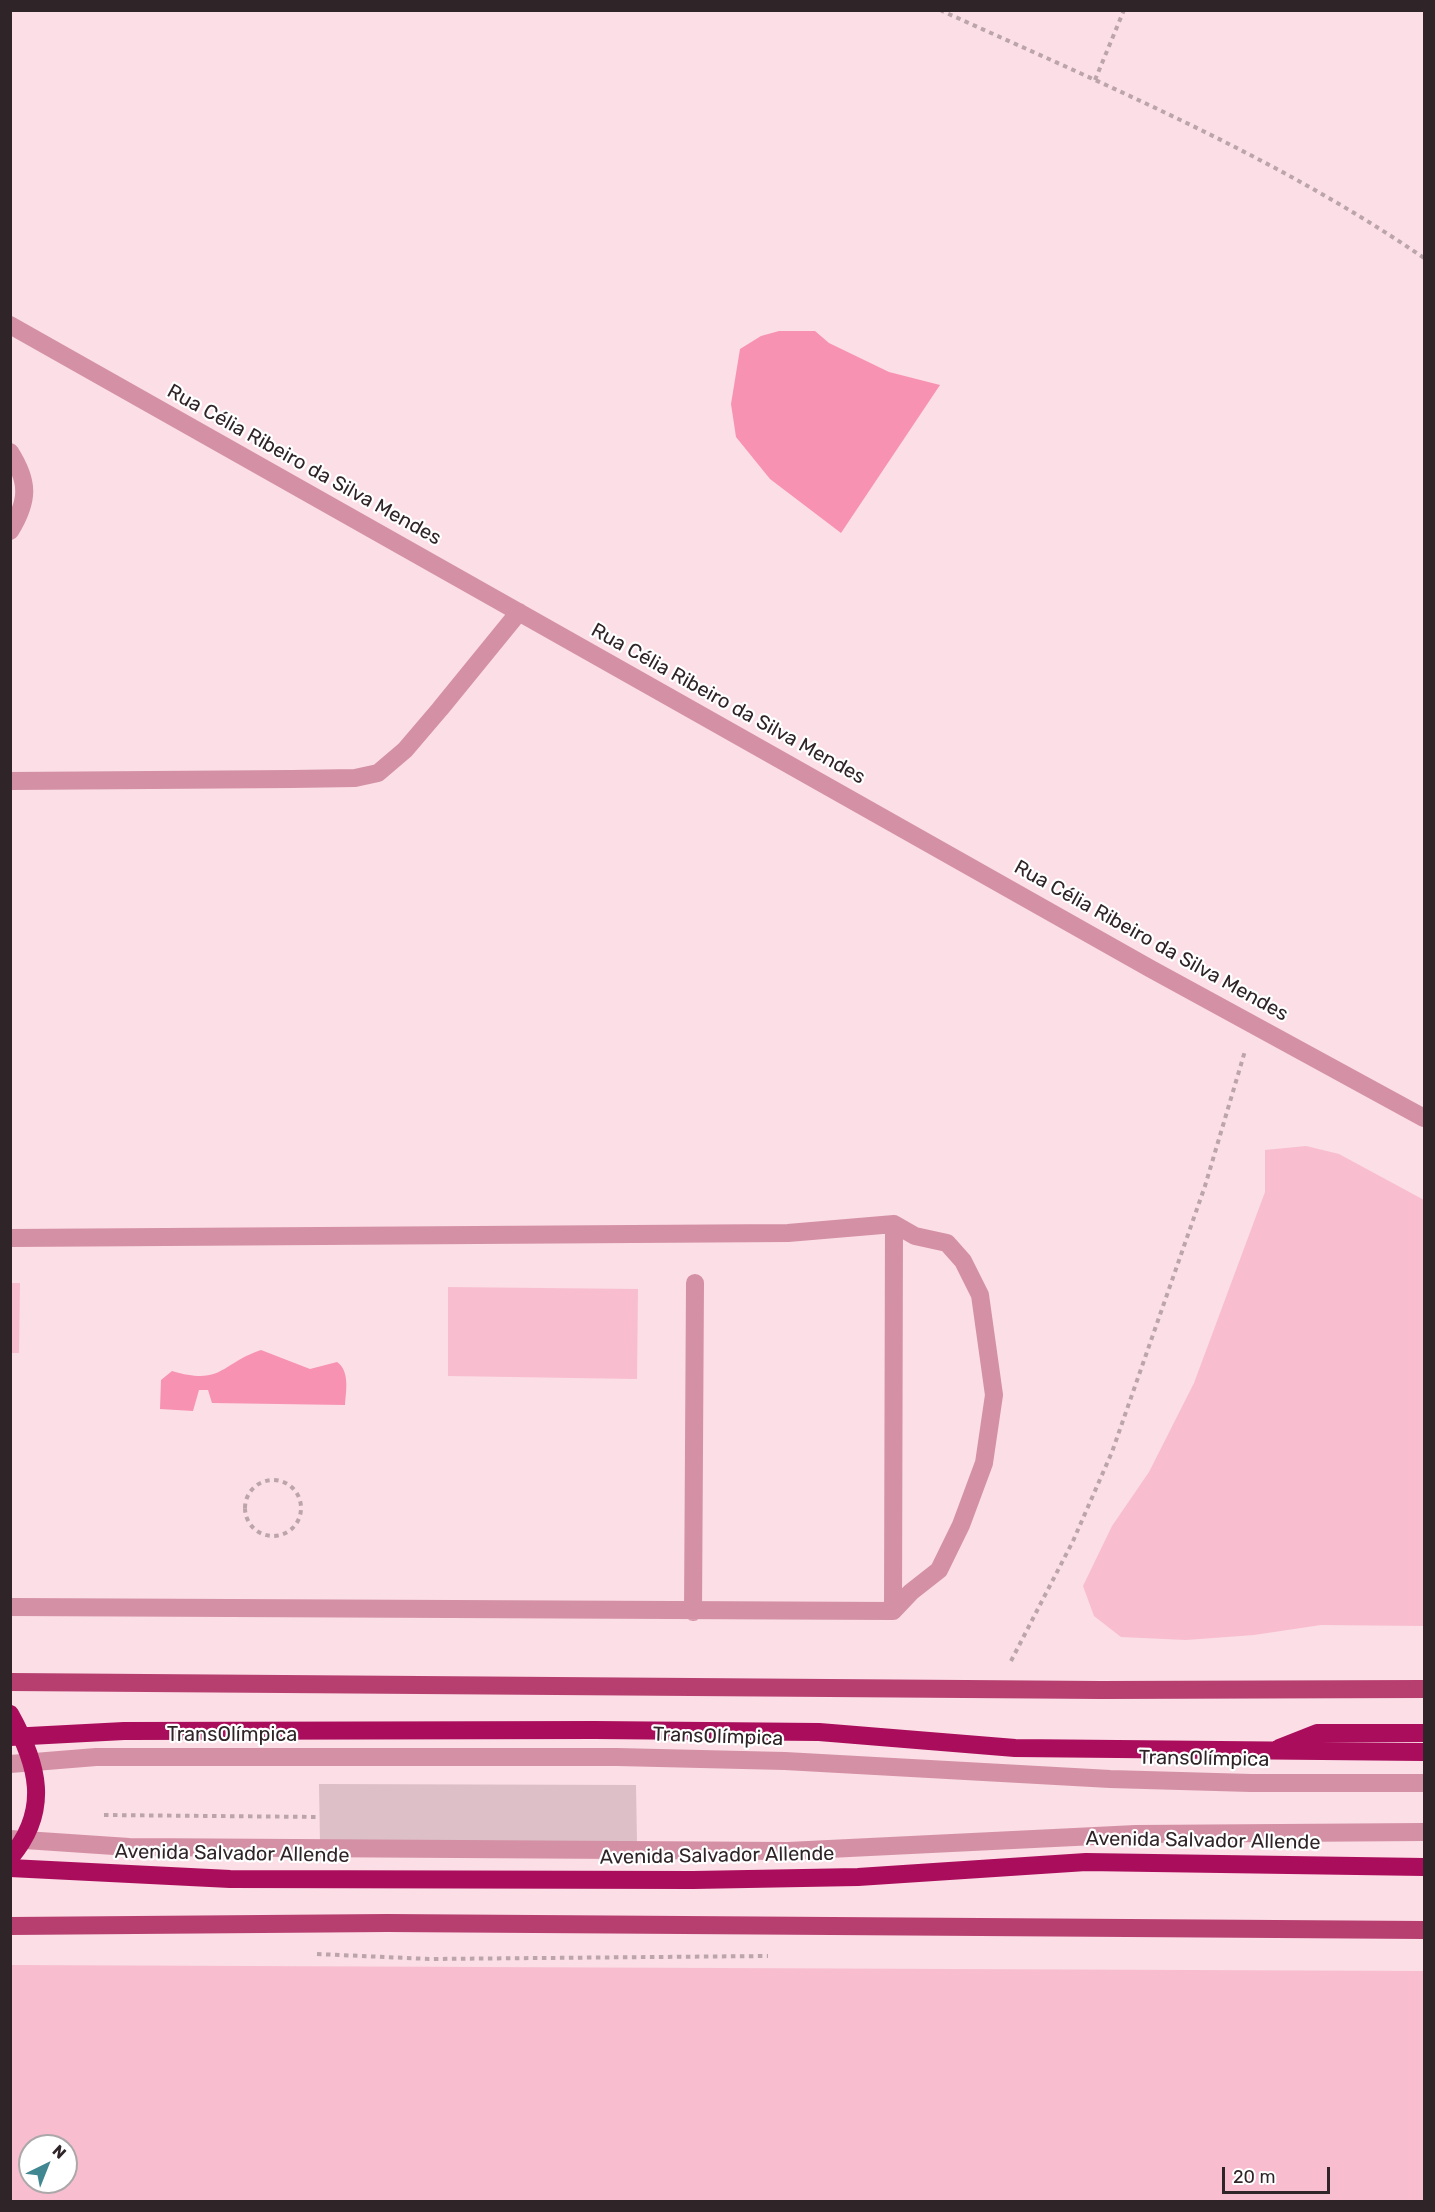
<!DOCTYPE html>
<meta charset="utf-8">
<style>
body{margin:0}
#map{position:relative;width:1435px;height:2212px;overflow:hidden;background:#fbdee6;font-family:Rubik,sans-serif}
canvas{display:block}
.frame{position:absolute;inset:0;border:12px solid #2f2427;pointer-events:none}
.north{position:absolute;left:18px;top:2134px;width:60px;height:60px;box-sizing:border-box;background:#fff;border:2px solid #aca7a9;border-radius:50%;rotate:43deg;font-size:16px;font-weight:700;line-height:24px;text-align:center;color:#2f2427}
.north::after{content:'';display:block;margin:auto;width:21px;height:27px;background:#418792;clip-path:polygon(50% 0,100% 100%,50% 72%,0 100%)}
.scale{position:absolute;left:1222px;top:2167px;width:108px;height:27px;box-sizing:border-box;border:3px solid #2f2427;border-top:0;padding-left:8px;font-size:18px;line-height:21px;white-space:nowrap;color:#2f2427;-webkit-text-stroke:4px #fff;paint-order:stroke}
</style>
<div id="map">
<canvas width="1435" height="2212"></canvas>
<div class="frame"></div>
<div class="north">N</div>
<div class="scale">20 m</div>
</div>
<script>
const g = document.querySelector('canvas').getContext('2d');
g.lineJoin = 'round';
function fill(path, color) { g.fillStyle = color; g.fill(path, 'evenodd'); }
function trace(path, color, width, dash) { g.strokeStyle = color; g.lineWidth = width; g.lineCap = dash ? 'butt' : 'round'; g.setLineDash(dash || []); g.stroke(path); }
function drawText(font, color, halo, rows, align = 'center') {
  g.font = font + ' Rubik,sans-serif'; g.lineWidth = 4.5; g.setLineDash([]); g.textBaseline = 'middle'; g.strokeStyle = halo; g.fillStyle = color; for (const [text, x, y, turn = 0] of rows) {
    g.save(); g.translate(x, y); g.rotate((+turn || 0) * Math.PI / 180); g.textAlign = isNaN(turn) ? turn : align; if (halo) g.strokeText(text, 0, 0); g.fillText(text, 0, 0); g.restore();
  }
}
fill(new Path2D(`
 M1306 1146 1339 1154 1424 1200V1626L1321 1625 1254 1635 1186 1640 1121 1637 1094 1616 1083 1586 1112 1526 1149 1472 1194 1383 1265 1192V1150Z
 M11 1283H20L19 1353H11Z
 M448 1287 638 1289 637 1379 448 1376Z
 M11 1965 1424 1971V2201H11ZM30 2146H66V2182H30Z`), '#f8becf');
fill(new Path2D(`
 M779 331H815L829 343 889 372 940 385 841 533 770 479 736 437 731 404 740 349 761 336Z
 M261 1350 310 1369 337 1362C350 1371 346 1391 345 1405L212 1403 208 1390H199L193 1411 160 1409 161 1380 172 1371C222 1386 220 1364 261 1350Z`), '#f892b3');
fill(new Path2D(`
 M319 1784 636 1785 637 1844 320 1843Z`), '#dcbfc7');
trace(new Path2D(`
 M940 10C1105 85 1274 155 1424 258
 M1095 80 1124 10
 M245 1508a28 28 0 1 1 56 0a28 28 0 1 1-56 0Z
 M1011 1661 1073 1541 1112 1452 1205 1186 1245 1051
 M104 1815 320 1817
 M317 1954 429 1959 768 1956`), '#bca4ab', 4, [4.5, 4.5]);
trace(new Path2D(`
 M10 325 1151 969 1424 1118
 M10 452C29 482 29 500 10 531
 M10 781 292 779 355 778 378 773 405 750 440 709 519 612
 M10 1238 788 1233 894 1224 915 1236 947 1243 963 1261 980 1295 994 1395 984 1463 961 1525 939 1570 911 1592 893 1611 10 1607
 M893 1611 894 1224
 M693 1612 695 1283
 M10 1764 96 1757H617L785 1761 1110 1779 1251 1783H1424
 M10 1839 129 1847 788 1851 1136 1834 1424 1832`), '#d490a5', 18);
trace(new Path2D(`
 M10 1682 1101 1690 1424 1689
 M10 1926 387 1923 1424 1930`), '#b73f6f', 18);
trace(new Path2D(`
 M10 1714C38 1764 51 1810 10 1858
 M10 1737 124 1731 595 1730 819 1732 1015 1748 1424 1752
 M1279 1748 1317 1733H1424
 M10 1868 230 1879 693 1880 858 1877 1086 1862 1424 1867`), '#aa0d5b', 18);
drawText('20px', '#2f2427', '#fff', [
 ["Rua Célia Ribeiro da Silva Mendes",304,465,29],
 ["Rua Célia Ribeiro da Silva Mendes",728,704,29],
 ["Rua Célia Ribeiro da Silva Mendes",1151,941,29],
 ["TransOlímpica",232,1735],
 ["TransOlímpica",718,1737,2],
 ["TransOlímpica",1204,1759,1],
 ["Avenida Salvador Allende",1203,1841,1],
 ["Avenida Salvador Allende",232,1854,1],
 ["Avenida Salvador Allende",717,1856,-1]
]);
</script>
